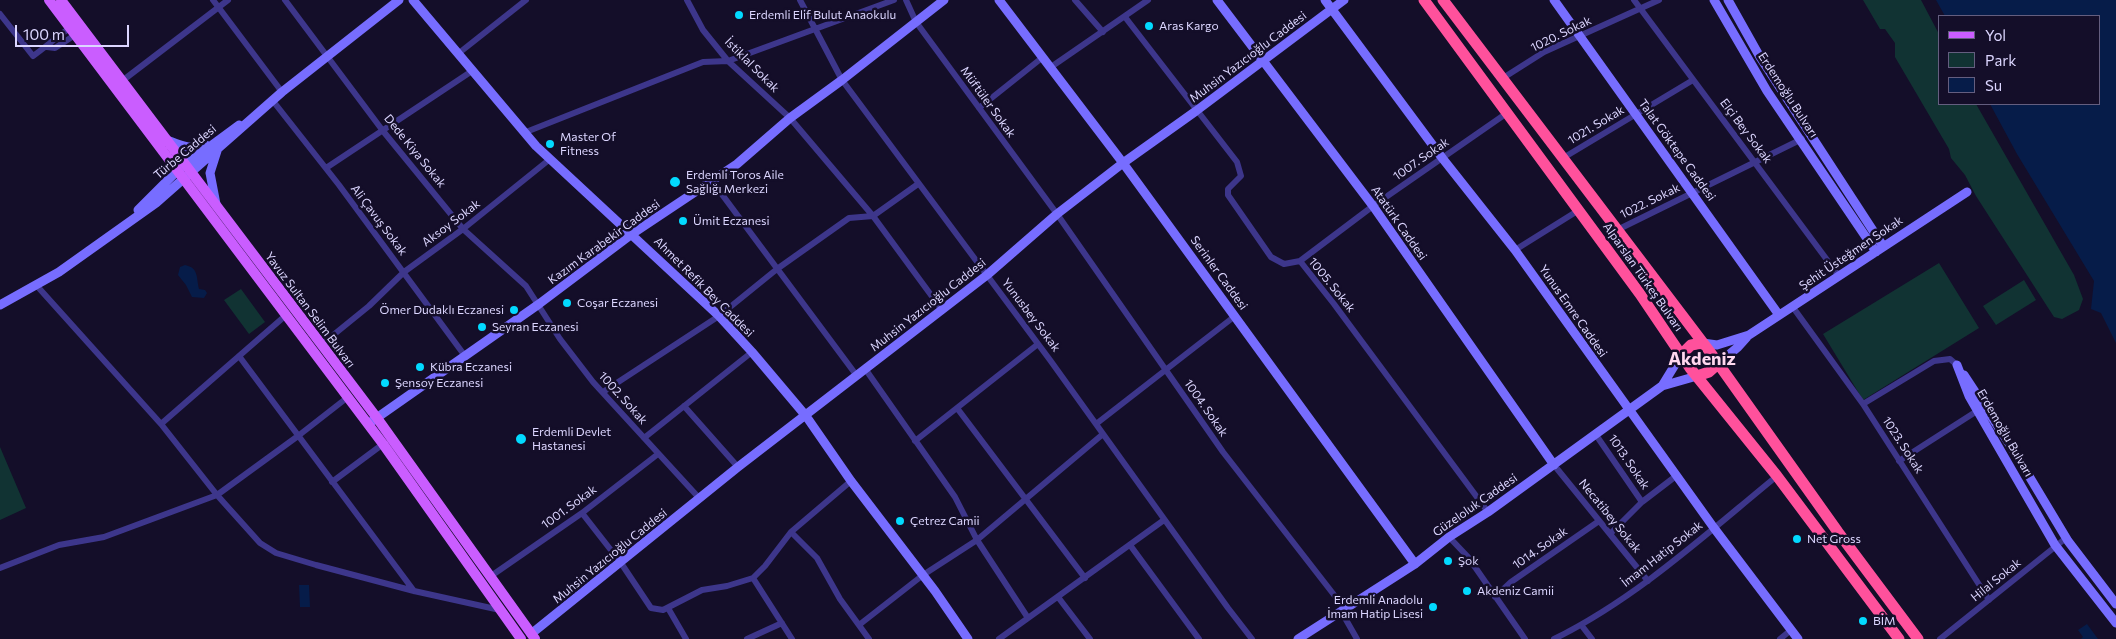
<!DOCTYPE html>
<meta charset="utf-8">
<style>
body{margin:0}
#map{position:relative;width:2116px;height:639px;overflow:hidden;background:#140e29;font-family:Commissioner,sans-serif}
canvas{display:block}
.legend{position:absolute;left:1938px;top:15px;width:162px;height:90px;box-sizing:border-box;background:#140e29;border:1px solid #645e7f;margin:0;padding:6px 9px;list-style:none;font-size:15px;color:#dcd6ff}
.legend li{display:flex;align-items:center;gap:10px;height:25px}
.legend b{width:25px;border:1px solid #645e7f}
.scale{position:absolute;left:15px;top:25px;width:114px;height:22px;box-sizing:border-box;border:2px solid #dcd6ff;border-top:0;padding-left:6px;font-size:15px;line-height:18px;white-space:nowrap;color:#dcd6ff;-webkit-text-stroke:4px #140e29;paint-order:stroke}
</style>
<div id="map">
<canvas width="2116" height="639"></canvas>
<ul class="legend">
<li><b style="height:6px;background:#ca5dff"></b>Yol</li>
<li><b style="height:14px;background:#133"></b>Park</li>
<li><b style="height:14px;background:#061c49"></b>Su</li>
</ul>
<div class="scale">100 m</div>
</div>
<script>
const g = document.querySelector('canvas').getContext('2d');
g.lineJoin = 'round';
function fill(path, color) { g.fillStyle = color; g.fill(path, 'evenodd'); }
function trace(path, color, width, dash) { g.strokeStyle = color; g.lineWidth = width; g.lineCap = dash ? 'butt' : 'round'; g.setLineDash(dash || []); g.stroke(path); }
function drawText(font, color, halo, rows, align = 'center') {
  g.font = font + ' Commissioner,sans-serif'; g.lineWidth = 5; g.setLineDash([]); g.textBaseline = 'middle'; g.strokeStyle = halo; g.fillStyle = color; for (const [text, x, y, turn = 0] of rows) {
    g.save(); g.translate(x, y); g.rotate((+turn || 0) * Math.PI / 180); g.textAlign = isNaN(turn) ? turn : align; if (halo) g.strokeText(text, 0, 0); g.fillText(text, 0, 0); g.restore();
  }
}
fill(new Path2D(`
 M1863 0H1921L1940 36V104H1976L2074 275 2083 299 2079 310 2062 319 2054 317 1976 196 1965 175 1951 158 1949 149 1895 57V43L1885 29H1880Z
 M1939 263 1979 328 1863 400 1823 334Z
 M2024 280 2036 300 1996 325 1983 306Z
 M241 289 265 322 249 334 224 300Z
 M0 447 26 508 0 520Z`), '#133');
fill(new Path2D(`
 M1936 0H2116V343L2101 313 2091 309 2094 281 2017 154 1990 104H2100V16H1945Z
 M185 265C199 268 196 277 199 289L205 290 207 293 204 298 192 297 186 285 178 275 180 267Z
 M299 585H309L310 607H300Z
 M2087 624 2098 639H2081L2083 637 2078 630Z`), '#061c49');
trace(new Path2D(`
 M213 0 282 92
 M285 0 383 131 463 229 526 286 560 339 593 382 700 499
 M687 0 703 30 728 61 790 118 873 216 942 310
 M800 0 842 80 1050 360 1228 608 1252 639
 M906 0 916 22 1057 214 1223 452 1345 609
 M1075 0 1103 32
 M1634 0 1839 276
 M0 14 33 56C46 47 56 37 70 28
 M1125 17 1237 162 1241 176 1228 189V195L1271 257 1284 264 1300 261 1334 304 1488 512
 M47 47 55 48 75 35
 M459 53 526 0
 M1051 67 1148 0
 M1503 78 1544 52 1659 0
 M122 81 228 0
 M273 101 339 185 465 356
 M979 108 1043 57
 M526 132 703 62 728 61 894 0
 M1563 158 1693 80
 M326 168 472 71
 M712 181 857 376
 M1617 230 1802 139
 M1515 250 1579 210
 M1300 261 1373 206 1507 113
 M37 286 161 424 217 495 260 543 276 553 316 565 414 591 500 610
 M1792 306 1863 404 1989 600
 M321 345 369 306 404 272 463 229 550 159
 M239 356 414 591
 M866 370 955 497 977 540 1028 618
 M603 392 719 316 777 269 849 218 873 216 918 184
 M1863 404 1934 361 1950 359 1957 365
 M684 406 738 467
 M957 408 1085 578
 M161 424 285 316
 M1096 424 1235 316
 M1596 435 1642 502
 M644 438 752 352
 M915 441 1038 344
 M1899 461 1977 411
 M1554 465 1648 581
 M332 482 383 444
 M582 513 621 563 651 608 663 610 702 590 727 586 753 578 765 566 791 532 851 481
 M791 532 817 558 840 599 869 639
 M1610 534 1642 502 1676 476
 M1449 537 1468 557 1525 639
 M1130 545 1199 639
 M0 568 59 545 104 537 217 495 298 436 348 397
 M491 576 582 513 658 454
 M753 578 792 639
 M1058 597 1090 639
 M1495 597 1511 582 1599 521
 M668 608 686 639
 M1341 611 1357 639
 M859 625 923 575 977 540 1103 434
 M1582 626 1592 639
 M747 639 782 623
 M999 639 1164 520
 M1554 639C1637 598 1706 534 1777 476
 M1780 639 1791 630
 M1940 639 2066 538`), '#3d368b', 6);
trace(new Path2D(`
 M413 0 536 146 719 316 752 352 806 416 851 481 935 591 968 639
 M999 0 1123 163 1415 564
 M1217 0 1373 206 1554 465
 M1325 0 1443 159 1515 250 1714 528 1798 639
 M1554 0 1779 315
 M1714 0 1767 91 1876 252
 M1728 0 1760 57 1883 246
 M167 140C180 145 192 151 206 145
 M216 204 210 173 217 151
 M138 210 178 170 239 125
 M0 305 59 272 156 203 282 92 399 0
 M1703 343 1717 345 1749 335 1967 192
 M1681 355 1662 386 1697 376
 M1719 363 1738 347 1747 337
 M1957 365 1969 396 2055 545 2116 623
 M1964 375 2014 451 2068 541 2116 604
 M368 424 539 304 632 234 737 164 790 118 842 80 944 0
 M531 634 738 467 987 275 1057 214 1123 163 1196 111 1344 0
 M1298 639 1415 564 1449 537 1488 512 1662 386`), '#776dff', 9);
trace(new Path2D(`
 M49 0 383 444 521 639
 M61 0 377 418 535 639`), '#ca5dff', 10);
trace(new Path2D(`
 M1424 0 1640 294 1690 368 1777 476 1899 639
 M1443 0 1710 352 1838 532 1918 639
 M1681 355 1691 345 1703 343
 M1697 376 1709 372 1719 363`), '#ff519c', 11);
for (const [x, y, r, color] of [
 [739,15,5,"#02daff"],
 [1149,26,5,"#02daff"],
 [550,144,5,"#02daff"],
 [675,182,6,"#02daff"],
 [683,221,5,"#02daff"],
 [567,303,5,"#02daff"],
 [514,310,5,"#02daff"],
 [482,327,5,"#02daff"],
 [420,367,5,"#02daff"],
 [385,383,5,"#02daff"],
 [521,439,6,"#02daff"],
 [900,521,5,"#02daff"],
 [1797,539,5,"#02daff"],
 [1448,561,5,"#02daff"],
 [1467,591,5,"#02daff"],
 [1433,607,5,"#02daff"],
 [1863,621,5,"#02daff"]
]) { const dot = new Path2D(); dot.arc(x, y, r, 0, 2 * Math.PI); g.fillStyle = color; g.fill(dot); trace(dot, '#140e29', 2); }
drawText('12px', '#dcd6ff', '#140e29', [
 ["Erdemli Elif Bulut Anaokulu",749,15],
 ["Aras Kargo",1159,26],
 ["Master Of",560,137],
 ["Fitness",560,151],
 ["Erdemli Toros Aile",686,175],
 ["Sağlığı Merkezi",686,189],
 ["Ümit Eczanesi",693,221],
 ["Coşar Eczanesi",577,303],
 ["Ömer Dudaklı Eczanesi",504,310,"right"],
 ["Seyran Eczanesi",492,327],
 ["Kübra Eczanesi",430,367],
 ["Şensoy Eczanesi",395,383],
 ["Erdemli Devlet",532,432],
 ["Hastanesi",532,446],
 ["Çetrez Camii",910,521],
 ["Net Gross",1807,539],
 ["Şok",1458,561],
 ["Akdeniz Camii",1477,591],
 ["Erdemli Anadolu",1423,600,"right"],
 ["İmam Hatip Lisesi",1423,614,"right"],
 ["BİM",1873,621]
], 'left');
drawText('12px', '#dcd6ff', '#140e29', [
 ["1020. Sokak",1561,34,-26],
 ["Muhsin Yazıcıoğlu Caddesi",1248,57,-37],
 ["İstiklal Sokak",752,65,45],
 ["Erdemoğlu Bulvarı",1788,95,57],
 ["Müftüler Sokak",988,102,54],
 ["1021. Sokak",1596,125,-31],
 ["Elçi Bey Sokak",1746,131,53],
 ["Talat Göktepe Caddesi",1677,150,54],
 ["Dede Kiya Sokak",415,151,51],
 ["Türbe Caddesi",185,152,-40],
 ["1007. Sokak",1421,159,-35],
 ["1022. Sokak",1650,201,-26],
 ["Ali Çavuş Sokak",379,220,53],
 ["Aksoy Sokak",451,223,-37],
 ["Atatürk Caddesi",1399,223,55],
 ["Kazım Karabekir Caddesi",604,242,-36],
 ["Şehit Üsteğmen Sokak",1851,253,-34],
 ["Serinler Caddesi",1219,273,54],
 ["Alparslan Türkeş Bulvarı",1643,277,55],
 ["1005. Sokak",1332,285,51],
 ["Ahmet Refik Bey Caddesi",704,287,45],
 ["Muhsin Yazıcıoğlu Caddesi",928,305,-38],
 ["Yavuz Sultan Selim Bulvarı",310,310,53],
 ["Yunus Emre Caddesi",1573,311,55],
 ["Yunusbey Sokak",1031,315,53],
 ["1002. Sokak",623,398,48],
 ["1004. Sokak",1206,408,55],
 ["Erdemoğlu Bulvarı",2005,433,60],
 ["1023. Sokak",1903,445,57],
 ["1013. Sokak",1629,462,56],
 ["Güzeloluk Caddesi",1475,505,-35],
 ["1001. Sokak",569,507,-36],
 ["Necatibey Sokak",1610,516,51],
 ["1014. Sokak",1540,548,-35],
 ["İmam Hatip Sokak",1662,554,-38],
 ["Muhsin Yazıcıoğlu Caddesi",610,556,-39],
 ["Hilal Sokak",1996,580,-39]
]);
drawText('bold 18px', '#ffd8ef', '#140e29', [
 ["Akdeniz",1702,359]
]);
</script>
